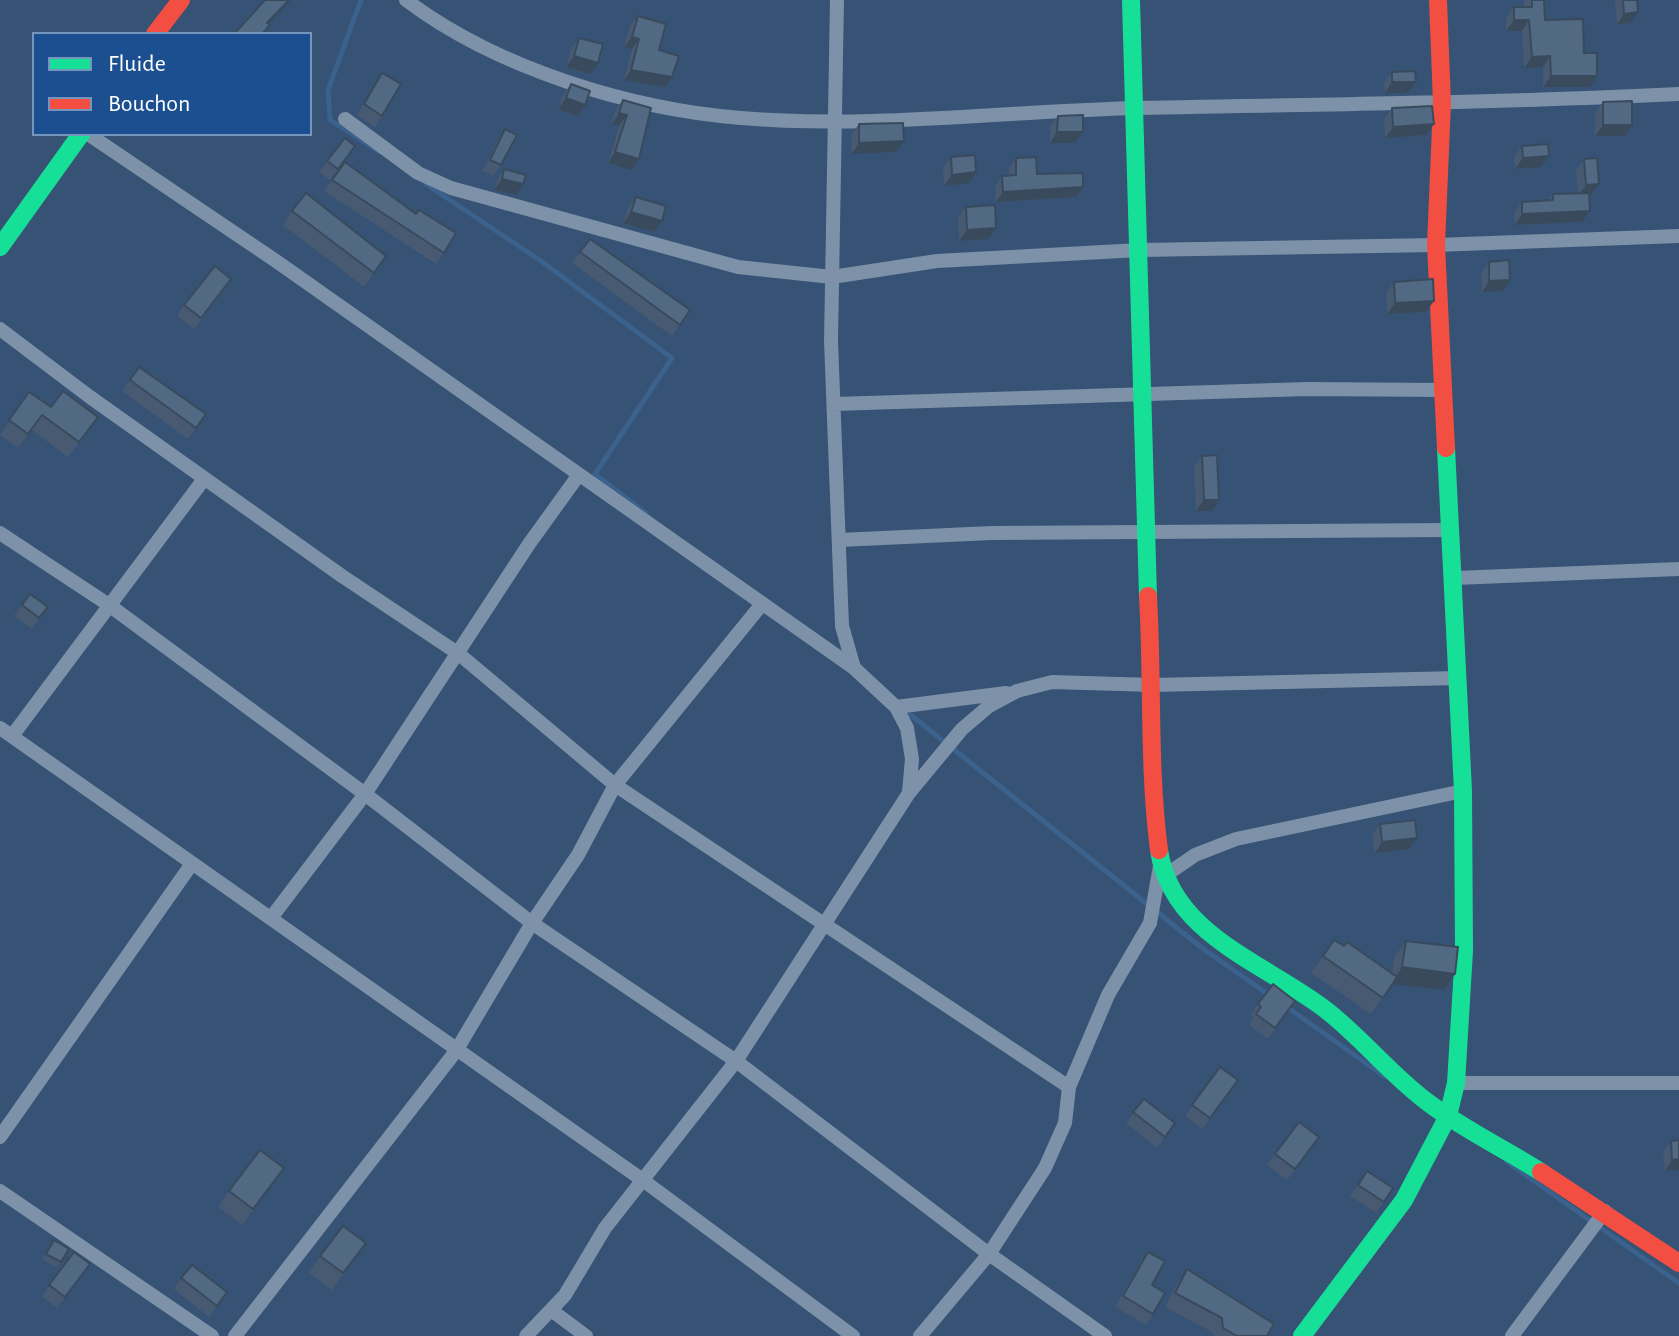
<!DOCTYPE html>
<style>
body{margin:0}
#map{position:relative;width:1679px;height:1336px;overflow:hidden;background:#365274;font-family:"Alegreya Sans",sans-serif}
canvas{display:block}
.legend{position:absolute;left:32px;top:32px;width:280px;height:104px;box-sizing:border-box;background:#1b4f8f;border:2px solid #7695bc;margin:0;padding:10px 14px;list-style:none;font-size:24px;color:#fff}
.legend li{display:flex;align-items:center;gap:16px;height:40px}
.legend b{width:40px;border:2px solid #7695bc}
</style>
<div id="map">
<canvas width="1679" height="1336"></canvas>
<ul class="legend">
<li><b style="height:10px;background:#16e098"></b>Fluide</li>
<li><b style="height:10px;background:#f24e42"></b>Bouchon</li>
</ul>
</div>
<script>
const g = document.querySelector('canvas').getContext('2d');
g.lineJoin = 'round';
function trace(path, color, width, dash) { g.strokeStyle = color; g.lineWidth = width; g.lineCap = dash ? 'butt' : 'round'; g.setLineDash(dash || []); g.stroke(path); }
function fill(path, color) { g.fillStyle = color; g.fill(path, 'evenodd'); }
trace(new Path2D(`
 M361 0 328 90 330 120 378 151
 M426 184 541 261 672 358 595 474 646 513
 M902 708 1202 948 1269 995
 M1284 1005 1384 1076
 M1507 1162 1679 1283`), '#3b618d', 5);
trace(new Path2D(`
 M406 0C496 68 629 109 741 118 872 129 1006 111 1138 108 1318 104 1499 103 1679 94
 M837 0 831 341 842 626 854 668 896 707 907 728 912 759 909 792
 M345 119 418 173 451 188 738 267 832 277 937 261 1140 250 1436 245 1679 236
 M88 134 276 261 854 668
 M0 329 90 397 342 576 459 654 615 785 1069 1087
 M834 404 1307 389 1444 390
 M0 533 109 605 365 794 532 923 736 1061 989 1254 1105 1336
 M839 540 992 533 1451 530
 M1455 578 1679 569
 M896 707 1006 693
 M0 728 644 1181 853 1336
 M12 736 204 479
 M1166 875 1195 855 1236 839 1463 791
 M271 918 365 794 529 544 578 476
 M1456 1083H1679
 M0 1137 191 865
 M0 1191 212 1336
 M551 1310 586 1336
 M235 1336 456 1051 532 923 578 855 615 785 762 604
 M526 1336 565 1295 605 1228 736 1061 909 793 962 729 989 706 1017 691 1052 682 1153 685 1458 678
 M920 1336 989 1254 1045 1168 1065 1123 1069 1087 1108 995 1150 923 1160 866
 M1512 1336 1605 1211`), '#7d92a8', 14);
trace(new Path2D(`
 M1131 0 1148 596
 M0 247 81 134
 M1159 850C1171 935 1267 964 1326 1010 1362 1038 1390 1074 1426 1101 1461 1128 1503 1148 1541 1172
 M1302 1336 1404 1200 1448 1116 1456 1083 1464 951 1463 791 1446 448`), '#16e098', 18);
trace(new Path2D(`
 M1438 0 1442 103 1436 245 1446 448
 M155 34 181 0
 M1148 596C1153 681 1148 766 1159 850
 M1541 1172 1679 1263`), '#f24e42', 18);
fill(new Path2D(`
 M1524 0H1544L1545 20 1584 53 1597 76 1590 87H1543V67L1524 68 1522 31H1506V18L1514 7H1524Z
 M1615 0H1637L1630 23 1617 24Z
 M638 16 659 50 665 87 624 80 632 49 624 47 630 26Z
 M579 38 591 74 566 67 571 49Z
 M1392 72 1416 82 1408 93H1385L1384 83Z
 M382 73V116L375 127 357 115Z
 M571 84 578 116 558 109 563 95Z
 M623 100 651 108 631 170 608 163 619 126 612 124 615 111Z
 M1603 102 1625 136H1595V113Z
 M1392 108 1434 124 1426 135 1385 138 1384 119Z
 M1058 116 1083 132 1075 143H1050V126Z
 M859 124 896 152 852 154 851 135Z
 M505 129 501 165 493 176 482 171 498 140Z
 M345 138 355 146 330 180 319 172Z
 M1522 146 1541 167 1515 169 1514 157Z
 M951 157 969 183 944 186 943 168Z
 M1016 158 1037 174 1083 187 1076 197 996 202 995 186 1002 176H1009V168Z
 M1584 159 1599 184 1591 195H1589L1590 211 1582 222 1515 225 1514 213 1522 202 1548 201 1553 194 1578 193 1576 170Z
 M345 162 444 253 436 264 324 191Z
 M504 169 516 195 494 190 497 180Z
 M636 197 662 221 654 232 623 223 628 208Z
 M966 207 996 228 988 239 959 241 958 218Z
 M292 211 386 256 364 287 283 225Z
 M590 239 690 310 672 336 572 263Z
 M1489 262 1503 291 1482 292 1481 273Z
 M1394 282 1426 312 1387 314 1386 293Z
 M224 290 194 329 177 316 184 305Z
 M139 367 206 414 188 439 122 391Z
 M29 392 88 431 68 457 32 430 18 448 0 435Z
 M1202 456 1212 511H1196L1194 467Z
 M30 594 48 607 32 629 14 616Z
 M1380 824 1409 849 1375 853 1372 835Z
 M1334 940 1392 973 1394 957 1406 941 1455 974 1444 990 1392 984 1371 1014 1311 973Z
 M1273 984 1295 1001 1268 1039 1249 1025 1254 1018 1250 1015Z
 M1220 1067 1238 1080 1202 1129 1185 1116Z
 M1144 1099 1175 1123 1157 1148 1126 1123Z
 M1679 1140V1170L1665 1171 1663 1152 1671 1141Z
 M1312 1148 1287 1180 1267 1165 1275 1154Z
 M284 1168 242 1225 218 1207 229 1191Z
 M1367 1171 1393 1188 1376 1213 1350 1196Z
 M54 1240 69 1249 57 1268 42 1259Z
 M366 1243 332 1290 309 1273 320 1256Z
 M74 1252 90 1264 57 1308 42 1296Z
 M1148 1252 1153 1314 1146 1325 1115 1307 1140 1263Z
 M1187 1269 1267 1336H1213L1212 1332 1165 1307 1177 1284Z
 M181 1278 227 1292 209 1317 174 1289Z`), '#475a72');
fill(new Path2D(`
 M290 0 283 9 259 34 267 23Z
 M1638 12 1630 23 1617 24 1624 14Z
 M1514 20H1529L1522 31H1506Z
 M632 37 639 39 632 49 624 47Z
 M574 56 598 63 591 74 566 67Z
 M1550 56 1543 67 1524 68 1532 57Z
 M631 70 672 77 665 87 624 80Z
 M1551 76H1597L1590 87H1543Z
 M1392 82H1416L1408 93H1385Z
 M566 98 585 105 578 116 558 109Z
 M619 113 627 115 619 126 612 124Z
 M1434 124 1426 135 1385 138 1393 127Z
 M1603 125H1632L1625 136H1595Z
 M1057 132H1083L1075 143H1050Z
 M904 141 896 152 852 154 859 143Z
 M615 152 639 159 631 170 608 163Z
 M1549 156 1541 167 1515 169 1523 158Z
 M976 172 969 183 944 186 952 175Z
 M502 179 523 184 516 195 494 190Z
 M1599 184 1591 195 1578 196 1586 185Z
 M1083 187 1076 197 996 202 1003 192Z
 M1590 211 1582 222 1515 225 1522 214Z
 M631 212 662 221 654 232 623 223Z
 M996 228 988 239 959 241 967 230Z
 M1510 280 1503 291 1482 292 1489 281Z
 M1434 301 1426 312 1387 314 1395 303Z
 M1204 500H1219L1212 511H1196Z
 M1417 838 1409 849 1375 853 1382 842Z
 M1402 967 1455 974 1444 990 1391 984Z
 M1679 1159V1170L1665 1171 1672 1160Z`), '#394a5c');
const building = new Path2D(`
 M265 0H289L267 23 270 25 262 34H234Z
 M1532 0H1544L1545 20 1583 19 1584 53H1597V76H1551L1550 56 1532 57 1529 20H1514V7H1532Z
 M1623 0H1637L1638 12 1624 14Z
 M638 16 666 24 659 50 679 56 672 77 631 70 639 39 632 37Z
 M579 38 603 44 598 63 574 56Z
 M1415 71 1416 82H1392V72Z
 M382 73 401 84 382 116 364 104Z
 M571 84 590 91 585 105 566 98Z
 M623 100 651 108 639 159 615 152 627 115 619 113Z
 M1632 101V125H1603V102Z
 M1432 106 1434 124 1393 127 1392 108Z
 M1083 115V132H1057L1058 116Z
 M903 123 904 141 859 143V124Z
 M505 129 517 135 501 165 490 160Z
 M345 138 355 146 338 169 327 161Z
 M1548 144 1549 156 1523 158 1522 146Z
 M975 155 976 172 952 175 951 157Z
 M1036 157 1037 174 1083 173V187L1003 192 1002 176 1016 175V158Z
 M1597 158 1599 184 1586 185 1584 159Z
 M345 162 416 214 419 210 456 233 444 253 332 180Z
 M504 169 526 175 523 184 502 179Z
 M306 193 386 256 374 273 292 211Z
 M1589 193 1590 211 1522 214V202L1553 200V194Z
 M636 197 666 206 662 221 631 212Z
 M995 205 996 228 967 230 966 207Z
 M590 239 690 310 680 325 580 252Z
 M1509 260 1510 280 1489 281V262Z
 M215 266 231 279 201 318 184 305Z
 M1433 279 1434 301 1395 303 1394 282Z
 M139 367 206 414 196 428 130 380Z
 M63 391 98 417 79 442 42 415 28 434 9 420 29 392 51 407Z
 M1217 455 1219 500H1204L1202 456Z
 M30 594 48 607 39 618 22 605Z
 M1415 820 1417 838 1382 842 1380 824Z
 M1334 940 1344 946 1347 942 1397 977 1383 998 1323 956Z
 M1406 941 1458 947 1455 974 1402 967Z
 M1273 984 1295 1001 1275 1028 1256 1014 1261 1007 1258 1004Z
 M1220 1067 1238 1080 1210 1118 1192 1105Z
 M1144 1099 1175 1123 1165 1137 1133 1112Z
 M1299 1122 1319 1137 1295 1169 1275 1154Z
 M1679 1140V1159L1672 1160 1671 1141Z
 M260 1150 284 1168 253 1209 229 1191Z
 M1367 1171 1393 1188 1384 1202 1358 1185Z
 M343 1226 366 1243 343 1273 320 1256Z
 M54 1240 69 1249 61 1262 46 1254Z
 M74 1252 90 1264 65 1297 49 1285Z
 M1148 1252 1165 1261 1152 1285 1165 1293 1153 1314 1123 1296Z
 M192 1265 227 1292 217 1306 181 1278Z
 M1187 1269 1274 1324 1267 1336H1237L1223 1328 1222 1318 1175 1293Z`);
fill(building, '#526984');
trace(building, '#394a5c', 2);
</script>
